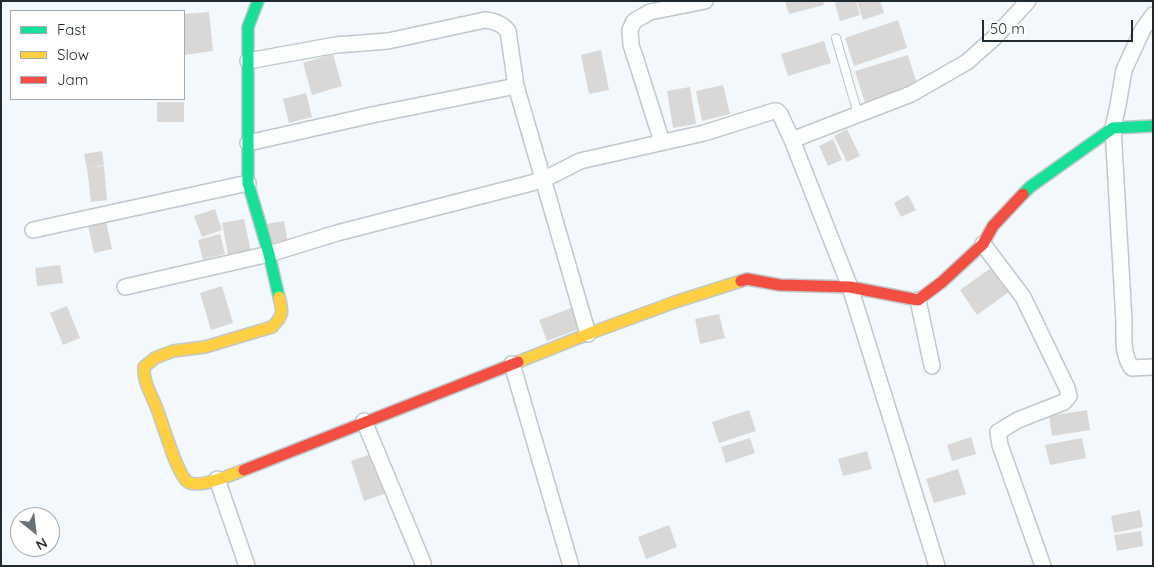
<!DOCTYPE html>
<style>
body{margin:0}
#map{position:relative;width:1154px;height:567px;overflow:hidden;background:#f2f8fb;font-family:Quicksand,sans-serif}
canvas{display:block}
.frame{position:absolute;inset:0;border:2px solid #1f2a30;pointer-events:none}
.legend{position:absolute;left:10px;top:10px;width:175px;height:90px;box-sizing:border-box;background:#fff;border:1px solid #a5aaac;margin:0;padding:6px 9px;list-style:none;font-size:15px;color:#1f2a30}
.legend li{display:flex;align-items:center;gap:10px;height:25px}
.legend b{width:25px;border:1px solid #a5aaac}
.north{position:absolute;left:10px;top:507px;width:50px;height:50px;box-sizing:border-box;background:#fff;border:1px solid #a5aaac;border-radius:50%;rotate:151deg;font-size:14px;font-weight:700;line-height:20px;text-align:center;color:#1f2a30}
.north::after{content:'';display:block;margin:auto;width:18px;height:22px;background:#697277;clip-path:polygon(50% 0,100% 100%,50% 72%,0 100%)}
.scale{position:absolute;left:982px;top:20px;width:151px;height:22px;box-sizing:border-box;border:2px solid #1f2a30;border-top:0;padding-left:6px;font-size:15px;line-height:18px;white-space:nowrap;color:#1f2a30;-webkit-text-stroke:4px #fff;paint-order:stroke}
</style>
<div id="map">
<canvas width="1154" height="567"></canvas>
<div class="frame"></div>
<ul class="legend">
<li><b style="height:6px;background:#16e098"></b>Fast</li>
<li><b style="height:6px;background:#ffcf43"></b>Slow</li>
<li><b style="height:6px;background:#f24e42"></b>Jam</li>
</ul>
<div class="north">N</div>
<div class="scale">50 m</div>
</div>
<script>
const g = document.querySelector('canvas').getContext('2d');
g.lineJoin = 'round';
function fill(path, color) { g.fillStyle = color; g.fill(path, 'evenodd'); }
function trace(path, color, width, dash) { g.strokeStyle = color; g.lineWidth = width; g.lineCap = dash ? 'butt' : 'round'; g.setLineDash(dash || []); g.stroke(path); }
fill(new Path2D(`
 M785 1H823L824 5 789 14Z
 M842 1H856L860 15 840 21 835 3Z
 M857 1H880L884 13 863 20Z
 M209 12 213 51 184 55V14Z
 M898 20 907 48 854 66 845 38Z
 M824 41 831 63 788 76 781 54Z
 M601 50 609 90 589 94 581 55Z
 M333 54 342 86 312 95 303 63Z
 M908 55 918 87 865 103 855 71Z
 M723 85 730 114 702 121 696 91Z
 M690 87 696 124 673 128 667 91Z
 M306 93 312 117 289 123 283 99Z
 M157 102H184V122H157Z
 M847 129 860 156 847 162 834 136Z
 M833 139 842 160 828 166 819 146Z
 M102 151 104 165 90 167 104 166 107 200 91 202 87 168 84 154Z
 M908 195 916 210 901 217 894 203Z
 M215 209 222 230 202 237 194 216Z
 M244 219 252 256 229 260 222 223Z
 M106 221 112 249 94 253 88 225Z
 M284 221 288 243 270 246 266 224Z
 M220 234 225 254 203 260 198 240Z
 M60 265 63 283 37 286 35 268Z
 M995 265 1013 289 977 315 960 290Z
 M222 286 233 323 211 330 200 293Z
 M67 306 80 338 63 345 50 313Z
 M574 307 582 328 547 341 539 320Z
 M719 314 725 338 700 344 695 319Z
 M749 410 756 431 719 443 712 422Z
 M1087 410 1090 430 1052 436 1049 416Z
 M971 437 976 454 952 461 947 445Z
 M750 438 755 453 726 463 721 447Z
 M1082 438 1086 458 1050 465 1045 445Z
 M867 451 872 469 843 476 838 459Z
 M374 453 387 493 364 501 351 461Z
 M958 469 966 494 934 503 926 479Z
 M1140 510 1143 527 1114 533 1111 516Z
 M669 525 677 547 646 559 638 537Z
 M1141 531 1143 546 1117 551 1114 535Z`), '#d9d8d6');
const lane = new Path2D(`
 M836 38 858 114`);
const street = new Path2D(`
 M1153 15 1143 29 1124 70 1118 105 1113 128 1124 321C1124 336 1122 355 1132 368L1153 367
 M248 61 336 45 388 41 485 20C494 21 501 23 508 31L516 86 588 334
 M792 140 911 94 967 62 995 37 1028 1
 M662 142 636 60 631 45 630 30 634 21 650 12 705 1
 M248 143 372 115 516 86
 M33 230 248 183
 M983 244 1023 297 1067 388 1069 396 1064 402 1018 420 998 432 1000 445 1043 566
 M125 287 269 254 337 233 543 180 580 161 704 133 774 111H777L780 114 792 140 850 287 937 566
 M918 300 932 366
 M512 364 571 566
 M364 421 423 563
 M217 479 247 566`);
const fast = new Path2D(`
 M258 1 248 27V183L269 254 279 297
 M1023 194 1030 187 1113 128 1153 126`);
const slow = new Path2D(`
 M518 362 588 334 675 302 741 281
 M244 470C233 474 199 489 188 482 176 474 162 419 155 404 152 396 148 390 146 382 144 377 144 372 144 367L155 358 173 351 205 347 272 327C284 315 283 312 279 297`);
const jam = new Path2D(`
 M741 281 747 279 780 285 850 287 918 300 942 282 983 244 993 226 1023 194
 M244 470 518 362`);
trace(lane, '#c0c8cc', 10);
trace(street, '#c0c8cc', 18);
trace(fast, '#c0c8cc', 14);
trace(slow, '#c0c8cc', 14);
trace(jam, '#c0c8cc', 14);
trace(lane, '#fdfefe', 8);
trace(street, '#fdfefe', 15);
trace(fast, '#16e098', 11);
trace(slow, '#ffcf43', 11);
trace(jam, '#f24e42', 11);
</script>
